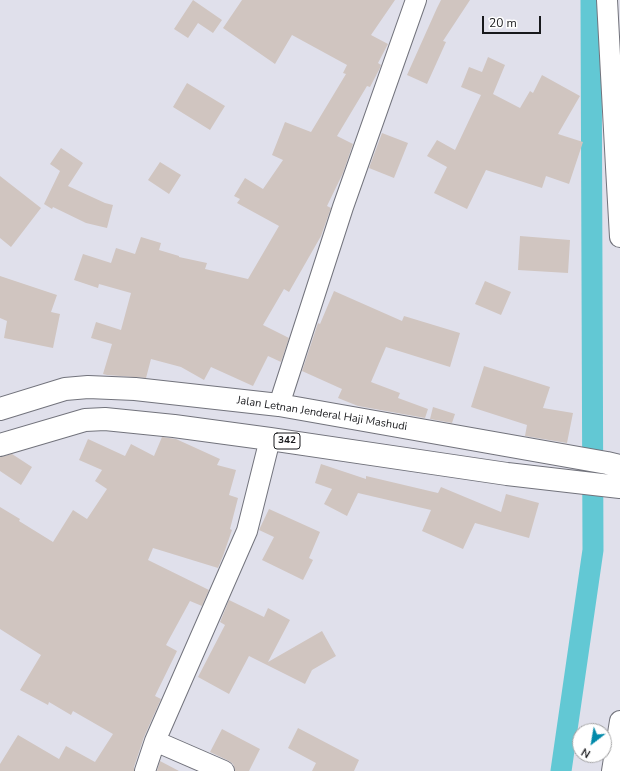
<!DOCTYPE html>
<html>
<head>
<meta charset="utf-8">
<style>
  body { margin:0 }
  #map { position:relative; width:620px; height:771px; overflow:hidden; background:#e0e0eb; font-family:"Nunito Sans",sans-serif }
  canvas { display:block }
  .north { position:absolute; left:572px; top:723px; width:40px; height:40px; box-sizing:border-box; background:#fff; border:1px solid #a3a3a4; border-radius:50%; rotate:211deg; font-size:11px; font-weight:700; line-height:16px; text-align:center; color:#18191c }
  .north::after { content:''; display:block; margin:auto; width:14px; height:18px; background:#028aaa; clip-path:polygon(50% 0,100% 100%,50% 72%,0 100%) }
  .scale { position:absolute; left:482px; top:16px; width:59px; height:18px; box-sizing:border-box; border:2px solid #18191c; border-top:0; padding-left:5px; font-size:12px; line-height:14px; white-space:nowrap; color:#18191c; -webkit-text-stroke:3px #fff; paint-order:stroke }
</style>
</head>
<body>
<div id="map">
<canvas width="620" height="771"></canvas>
<div class="north">N</div>
<div class="scale">20 m</div>
</div>
<script>
const c = document.querySelector('canvas').getContext('2d');
c.lineJoin = 'round';
const poly = rows => new Path2D(rows.map(r => 'M' + r).join(''));
function strokePath(path, color, width, dash) { c.strokeStyle = color; c.lineWidth = width; c.lineCap = dash ? 'butt' : 'round'; c.setLineDash(dash || []); c.stroke(path); }
function fill(path, color) { c.fillStyle = color; c.fill(path, 'evenodd'); }
function write(font, color, halo, rows, align = 'center') {
  c.font = font + ' "Nunito Sans",sans-serif'; c.lineWidth = 4; c.setLineDash([]); c.textBaseline = 'middle'; c.strokeStyle = halo; c.fillStyle = color; for (const [text, x, y, turn = 0] of rows) {
    c.save(); c.translate(x, y); c.rotate((+turn || 0) * Math.PI / 180); c.textAlign = isNaN(turn) ? turn : align; if (halo) c.strokeText(text, 0, 0); c.fillText(text, 0, 0); c.restore();
  }
}
const canal = poly([
  [561,771,593,550,591,0]
]);
const building = poly([
  [193,0,222,20,213,33,198,23,188,38,174,29],
  [242,0,395,0,371,35,388,44,378,63,381,65,380,68,370,87,367,86,337,136,353,144,343,173,327,206,331,208,321,236,289,292,284,289,263,325,289,338,281,362,268,356,253,386,211,367,204,380,181,367,151,359,146,378,107,375,103,374,112,344,91,338,96,322,121,330,131,293,99,284,98,288,74,280,83,254,111,263,116,248,135,254,141,237,161,243,159,250,179,256,179,257,207,263,205,269,248,279,279,226,237,203,240,199,234,196,245,178,263,189,283,160,272,155,285,122,311,132,346,74,343,73,347,65,292,35,275,64,223,28],
  [441,0,470,0,443,41,446,42,427,84,407,75,437,8],
  [488,57,505,65,493,94,520,108,530,91,533,93,542,75,580,96,558,134,583,142,569,184,546,176,542,188,486,170,467,209,434,193,447,167,427,156,437,140,455,150,481,95,461,87,469,67,482,72],
  [187,83,225,106,210,130,173,107],
  [382,133,408,143,394,178,369,168],
  [61,148,83,163,68,186,105,203,113,205,107,228,86,223,53,207,52,209,44,204,60,171,50,164],
  [160,162,181,175,169,194,148,180],
  [0,176,41,208,11,247,0,238],
  [520,236,570,240,568,273,518,270],
  [0,276,57,295,51,312,60,314,53,348,4,338,7,321,0,318],
  [485,281,511,292,501,315,475,304],
  [334,291,402,321,404,316,460,333,450,367,386,347,371,382,400,393,398,398,428,409,425,418,358,406,338,398,342,389,302,371,318,323,320,324],
  [484,366,550,387,543,408,573,413,567,443,525,436,527,425,471,407],
  [433,407,455,414,452,423,430,419],
  [162,437,176,439,220,459,217,465,236,470,229,495,238,498,230,529,232,530,223,556,218,568,153,548,148,560,209,590,202,606,190,601,166,645,177,651,155,696,161,699,144,737,134,767,134,771,0,771,0,764,18,735,59,759,66,746,95,762,113,734,73,711,71,715,49,702,48,705,20,690,41,655,0,629,0,507,20,519,19,521,53,542,73,510,87,519,107,489,95,481,102,470,79,460,88,439,125,456,131,444,154,456],
  [12,454,32,467,21,485,0,471,0,457],
  [321,464,366,479,366,476,438,493,441,487,501,512,506,494,539,503,529,538,475,523,463,549,422,531,431,510,358,493,347,516,324,504,332,489,315,483],
  [269,509,320,532,309,558,313,560,303,580,262,560,274,537,259,530],
  [229,600,264,617,268,608,290,620,268,662,322,631,336,656,312,670,305,684,249,656,229,694,198,677,225,625,220,622],
  [298,728,359,760,354,771,312,771,316,763,288,748],
  [222,729,260,749,249,771,235,771,233,764,229,761,210,752],
  [160,761,179,771,157,771]
]);
const street = poly([
  [607,0,616,167],
  [620,163,616,167,620,237],
  [279,405,343,207,416,0],
  [155,741,224,771],
  [145,771,155,741,247,531,270,439],
  [612,771,620,721]
]);
const primary = poly([
  [0,409,65,389,88,387,135,389,279,405,607,463,620,466],
  [0,445,85,420,105,419,174,426,270,439,507,474,620,487]
]);
const shields = [
  [287,441,26]
];
const shieldNames = [
  ["342",287,441]
];
const streetNames = [
  ["Jalan Letnan Jenderal Haji Mashudi",322,414,9]
];
strokePath(canal, '#62c8d4', 21);
fill(building, '#d0c5c0');
strokePath(street, '#72737c', 22);
strokePath(primary, '#72737c', 24);
strokePath(street, '#fff', 20);
strokePath(primary, '#fff', 22);
for (const [x, y, w] of shields) { const box = new Path2D(); box.roundRect(x - w / 2, y - 8, w, 16, 3); c.fillStyle = '#fff'; c.fill(box); strokePath(box, '#18191c', 1); }
write('bold 10px', '#18191c', null, shieldNames);
write('11px', '#18191c', '#fff', streetNames);
</script>
</body>
</html>
